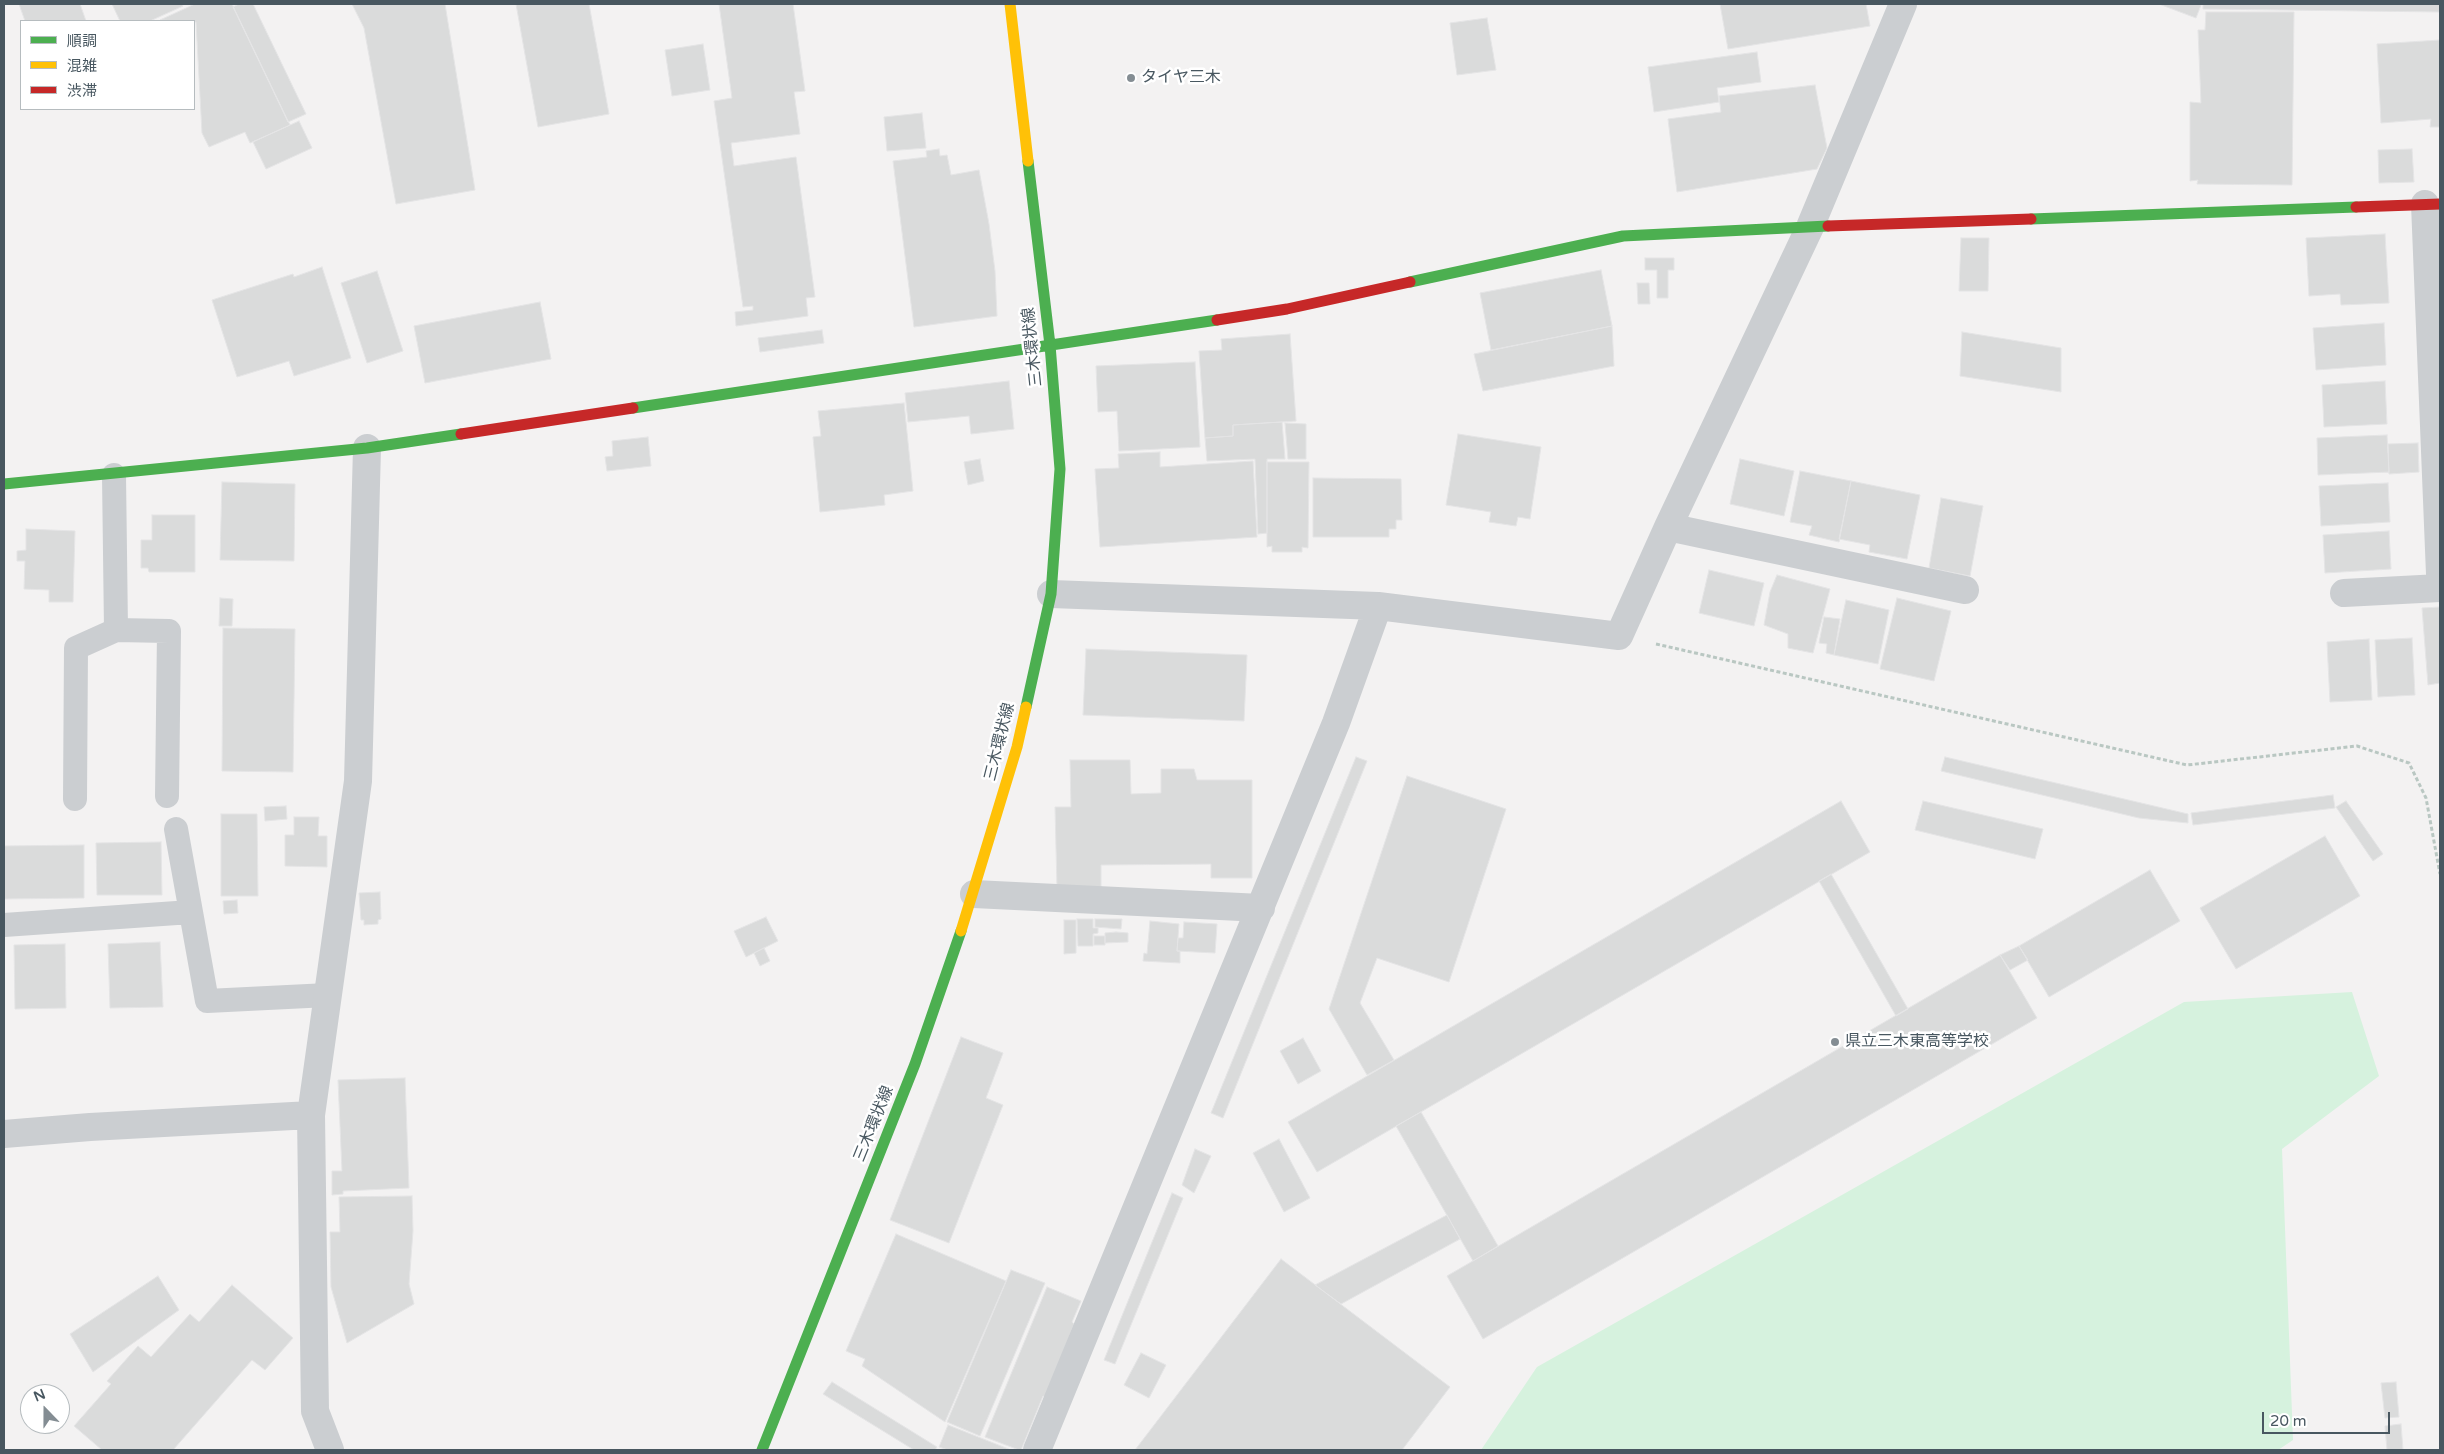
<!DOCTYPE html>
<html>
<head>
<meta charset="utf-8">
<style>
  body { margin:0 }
  #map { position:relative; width:2444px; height:1454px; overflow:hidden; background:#f3f2f2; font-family:"Varela Round","Noto Sans JP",sans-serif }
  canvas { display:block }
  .frame { position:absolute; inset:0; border:5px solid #485760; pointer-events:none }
  .legend { position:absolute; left:20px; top:20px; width:175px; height:90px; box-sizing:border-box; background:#fff; border:1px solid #b6bcbf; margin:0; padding:6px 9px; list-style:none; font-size:15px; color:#485760 }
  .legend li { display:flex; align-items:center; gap:10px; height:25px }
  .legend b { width:25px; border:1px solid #b6bcbf }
  .north { position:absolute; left:20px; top:1384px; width:50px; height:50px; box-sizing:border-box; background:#fff; border:1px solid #b6bcbf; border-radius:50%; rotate:338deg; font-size:14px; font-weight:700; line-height:20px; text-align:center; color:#485760 }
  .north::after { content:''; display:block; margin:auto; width:18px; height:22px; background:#848d93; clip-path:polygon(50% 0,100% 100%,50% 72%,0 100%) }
  .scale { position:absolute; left:2262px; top:1412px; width:128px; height:22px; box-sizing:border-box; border:2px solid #485760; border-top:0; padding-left:6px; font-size:15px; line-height:18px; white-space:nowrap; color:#485760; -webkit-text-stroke:4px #fff; paint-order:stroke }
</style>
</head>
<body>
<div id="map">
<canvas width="2444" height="1454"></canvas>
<div class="frame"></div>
<ul class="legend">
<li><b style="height:6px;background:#4caf50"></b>順調</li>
<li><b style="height:6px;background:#ffc107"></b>混雑</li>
<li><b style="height:6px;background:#c62828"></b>渋滞</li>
</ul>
<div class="north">N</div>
<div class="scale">20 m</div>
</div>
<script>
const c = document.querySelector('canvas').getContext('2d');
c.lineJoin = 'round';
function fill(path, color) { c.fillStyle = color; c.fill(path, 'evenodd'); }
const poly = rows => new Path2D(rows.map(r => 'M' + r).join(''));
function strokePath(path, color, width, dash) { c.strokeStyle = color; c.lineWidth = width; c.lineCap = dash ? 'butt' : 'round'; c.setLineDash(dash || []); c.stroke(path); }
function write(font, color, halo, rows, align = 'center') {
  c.font = font + ' "Varela Round","Noto Sans JP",sans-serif'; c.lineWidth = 5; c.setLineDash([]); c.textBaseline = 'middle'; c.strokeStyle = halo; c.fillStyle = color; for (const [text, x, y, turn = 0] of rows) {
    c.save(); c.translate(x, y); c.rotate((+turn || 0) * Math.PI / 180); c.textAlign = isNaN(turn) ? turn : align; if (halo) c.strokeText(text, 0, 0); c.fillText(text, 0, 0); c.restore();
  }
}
const green = poly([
  [2352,992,2379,1076,2282,1149,2293,1440,2278,1450,1481,1450,1537,1367,2184,1002]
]);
const building = poly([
  [19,4,80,4,86,21,25,21,19,4],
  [112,4,182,4,183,6,150,21,120,21,112,4],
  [195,4,232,4,290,125,250,143,245,132,209,147,202,133,196,22,160,20,195,4],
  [239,4,253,4,306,114,288,122,233,7,239,4],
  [352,4,445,4,475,190,396,204,364,28,352,4],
  [516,4,589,4,609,114,538,127,516,4],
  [719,4,793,4,805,91,794,92,800,134,731,143,734,166,796,157,815,297,806,298,808,316,736,326,735,312,753,310,753,306,743,307,714,101,732,98,719,4],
  [1720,4,1866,4,1870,26,1728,49,1720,4],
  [2159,4,2196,4,2201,5,2196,18,2159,4],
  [2203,4,2440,4,2440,12,2203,9,2203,4],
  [2206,12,2294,12,2292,185,2197,184,2198,180,2190,181,2190,102,2201,103,2198,30,2205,30,2206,12],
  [1487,18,1496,70,1457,75,1450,23,1487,18],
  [2440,40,2440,127,2430,127,2431,119,2381,123,2377,44,2440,40],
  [703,44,710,90,672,96,665,50,703,44],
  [1757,52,1761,82,1717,88,1719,102,1654,112,1648,67,1757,52],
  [1815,85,1827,148,1817,169,1677,192,1668,119,1721,112,1719,96,1815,85],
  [922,113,926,148,887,151,884,117,922,113],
  [299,121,312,148,266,169,253,142,299,121],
  [939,149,940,156,947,155,951,175,979,170,989,224,995,271,997,316,914,327,893,161,927,157,926,151,939,149],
  [2412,149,2414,182,2379,183,2378,150,2412,149],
  [2385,234,2389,303,2341,305,2340,294,2309,296,2306,238,2385,234],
  [1961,238,1989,238,1988,291,1959,291,1961,238],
  [1645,258,1674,258,1674,270,1668,270,1668,298,1657,298,1657,270,1645,270,1645,258],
  [322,267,351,358,294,376,289,361,237,377,212,300,293,274,294,277,322,267],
  [1601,270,1612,326,1491,350,1480,293,1601,270],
  [377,271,403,351,367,363,341,283,377,271],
  [1637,283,1649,283,1650,304,1638,304,1637,283],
  [540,302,551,359,425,383,414,326,540,302],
  [2384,323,2386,365,2316,370,2313,328,2384,323],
  [1612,326,1614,366,1483,391,1474,354,1612,326],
  [822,330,824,343,760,352,758,338,822,330],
  [1962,332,2061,348,2061,392,1960,376,1962,332],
  [1290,334,1296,421,1233,425,1233,436,1205,438,1199,351,1222,350,1221,339,1290,334],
  [1195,362,1200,447,1119,451,1117,411,1098,412,1096,366,1195,362],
  [1009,381,1014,429,971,434,969,416,908,422,905,393,1009,381],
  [2385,381,2387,424,2324,427,2322,385,2385,381],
  [904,403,913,491,884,495,885,505,820,512,813,437,821,436,818,411,904,403],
  [1282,422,1285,459,1267,459,1267,533,1258,534,1255,459,1207,461,1205,438,1233,436,1233,425,1282,422],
  [1285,423,1306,424,1306,459,1288,459,1285,423],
  [1458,434,1541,447,1530,519,1518,517,1516,526,1489,522,1491,512,1446,505,1458,434],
  [2387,435,2389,472,2318,475,2317,438,2387,435],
  [648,437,651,466,607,471,605,457,613,456,612,441,648,437],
  [2418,443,2419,472,2389,474,2388,444,2418,443],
  [1160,452,1160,467,1253,461,1257,537,1100,547,1095,469,1119,468,1118,454,1160,452],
  [980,459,984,481,968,485,964,462,980,459],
  [1740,459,1794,471,1784,516,1730,504,1740,459],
  [1267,462,1309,462,1308,548,1302,547,1302,552,1272,552,1272,546,1267,547,1267,462],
  [1800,471,1851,481,1839,542,1809,535,1812,526,1790,522,1800,471],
  [1313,478,1401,479,1402,520,1396,520,1396,529,1389,529,1389,537,1313,537,1313,478],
  [1851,481,1920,495,1907,559,1869,552,1870,545,1839,539,1851,481],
  [222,482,295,484,294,561,220,560,222,482],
  [2388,483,2390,522,2321,526,2319,486,2388,483],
  [1941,498,1983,506,1970,576,1929,568,1941,498],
  [152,515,195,515,195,572,149,572,148,568,141,568,141,540,152,540,152,515],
  [26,529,75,531,73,602,49,602,49,590,24,589,25,561,17,561,17,551,26,550,26,529],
  [2389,531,2391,569,2325,573,2323,535,2389,531],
  [1709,570,1764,583,1754,626,1699,613,1709,570],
  [1777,575,1830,589,1813,653,1788,648,1788,634,1764,625,1770,592,1777,575],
  [220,598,233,599,232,626,219,626,220,598],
  [1897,598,1951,611,1934,681,1880,669,1897,598],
  [1846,600,1889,610,1878,664,1834,655,1846,600],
  [2440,607,2440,683,2428,685,2422,608,2440,607],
  [1824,617,1840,619,1834,655,1826,653,1827,644,1819,643,1824,617],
  [223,628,295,629,293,772,222,771,223,628],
  [2412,638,2415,695,2378,697,2375,640,2412,638],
  [2369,639,2372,700,2330,702,2327,642,2369,639],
  [1086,649,1247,655,1244,721,1083,715,1086,649],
  [1356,757,1367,761,1223,1118,1211,1113,1356,757],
  [1945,757,2188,814,2188,823,2139,818,1941,771,1945,757],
  [1070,760,1130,760,1131,794,1161,793,1161,769,1194,769,1197,780,1252,780,1252,878,1211,878,1211,864,1101,865,1101,888,1057,888,1055,807,1071,807,1070,760],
  [1407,776,1506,809,1449,982,1377,958,1360,1003,1394,1060,1367,1075,1329,1009,1407,776],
  [2333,795,2335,808,2193,825,2191,813,2333,795],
  [1841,801,1870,852,1317,1172,1288,1122,1841,801],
  [1923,801,2043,829,2035,859,1915,830,1923,801],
  [2346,801,2383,854,2373,861,2336,807,2346,801],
  [286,806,287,819,265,821,264,807,286,806],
  [221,814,257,814,258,896,221,896,221,814],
  [294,817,319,817,318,836,327,836,327,867,285,866,285,835,294,835,294,817],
  [2325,836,2360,896,2236,969,2200,908,2325,836],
  [161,842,162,895,97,895,96,843,161,842],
  [84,845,84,898,4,899,4,846,84,845],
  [2150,870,2180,921,2049,997,2019,946,2150,870],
  [1831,874,1908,1009,1896,1016,1819,881,1831,874],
  [380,892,381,919,378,920,378,924,364,925,364,920,361,920,359,893,380,892],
  [237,900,238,913,224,914,223,901,237,900],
  [766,917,778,941,746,957,734,931,766,917],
  [1077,919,1093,919,1093,928,1098,928,1098,933,1093,934,1093,946,1078,946,1077,919],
  [1095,919,1122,919,1121,929,1095,927,1095,919],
  [1064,920,1076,920,1076,953,1064,954,1064,920],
  [1150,921,1179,924,1177,951,1180,951,1180,963,1143,961,1144,953,1147,954,1150,921],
  [1184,922,1217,924,1215,953,1177,951,1178,938,1183,938,1184,922],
  [1116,932,1128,933,1128,942,1105,943,1105,933,1116,932],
  [1094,936,1105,936,1105,945,1094,945,1094,936],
  [160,942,163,1007,110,1008,108,944,160,942],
  [65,944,66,1008,15,1009,14,945,65,944],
  [2019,946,2028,960,2010,970,2000,955,2019,946],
  [764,948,770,961,760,966,754,953,764,948],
  [2000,955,2037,1018,1483,1339,1447,1276,2000,955],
  [961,1037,1003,1053,986,1098,1003,1105,949,1243,890,1220,961,1037],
  [1303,1038,1321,1071,1298,1084,1280,1051,1303,1038],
  [405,1078,409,1188,343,1191,343,1194,332,1195,332,1171,342,1171,338,1080,405,1078],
  [1421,1112,1498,1246,1473,1261,1396,1126,1421,1112],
  [1279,1139,1310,1198,1284,1212,1253,1153,1279,1139],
  [1195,1149,1211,1156,1194,1193,1182,1185,1195,1149],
  [1172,1193,1183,1198,1115,1364,1104,1360,1172,1193],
  [412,1196,413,1231,409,1284,414,1304,347,1343,331,1287,330,1232,340,1232,339,1197,412,1196],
  [1447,1215,1460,1239,1341,1304,1315,1285,1447,1215],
  [896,1234,1006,1281,945,1422,862,1366,865,1359,846,1351,896,1234],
  [1281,1259,1450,1387,1402,1450,1135,1450,1281,1259],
  [1011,1270,1045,1283,980,1436,947,1422,1011,1270],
  [158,1276,179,1310,93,1372,70,1334,158,1276],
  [232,1285,293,1338,265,1370,252,1360,173,1450,102,1450,74,1426,111,1384,107,1381,138,1346,151,1357,190,1314,199,1322,232,1285],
  [1047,1287,1081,1301,1072,1322,1074,1324,1046,1397,1043,1396,1021,1450,1019,1450,985,1437,1047,1287],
  [1141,1353,1166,1365,1149,1398,1124,1385,1141,1353],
  [832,1382,937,1447,935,1450,914,1450,823,1394,832,1382],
  [2396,1382,2399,1417,2385,1418,2381,1383,2396,1382],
  [2401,1424,2403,1450,2387,1450,2385,1426,2401,1424],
  [948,1425,1011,1450,948,1450,939,1447,948,1425]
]);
const path = poly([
  [1656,644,2187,765,2357,746,2409,763,2426,798,2440,874]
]);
const lane = poly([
  [114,475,116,630,169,631,167,796],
  [75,799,76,648,116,630],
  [176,829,207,1001,328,995],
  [4,925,191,912]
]);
const street = poly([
  [2425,204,2440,574],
  [1668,527,1965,590],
  [2344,593,2440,588],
  [1051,594,1378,606,1619,636,1668,527,1810,227,1903,4],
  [974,894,1261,908],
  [4,1134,90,1127,311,1115],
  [330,1450,315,1411,311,1115,358,781,367,448],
  [1037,1450,1336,723,1378,606]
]);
const fast = poly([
  [2031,219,2356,207],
  [1410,282,1623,236,1828,226],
  [633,408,1217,320],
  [4,484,367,448,461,434],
  [1026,707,1051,594,1060,469,1050,345,1028,161],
  [762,1450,915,1064,961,931]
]);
const slow = poly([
  [1010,4,1028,161],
  [961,931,1017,747,1026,707]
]);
const jam = poly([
  [2356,207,2440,204],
  [1828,226,2031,219],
  [1217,320,1287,309,1410,282],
  [461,434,633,408]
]);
const markers = [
  [1131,78,5,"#848d93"],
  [1835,1042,5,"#848d93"]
];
const poiNames = [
  ["タイヤ三木",1141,78],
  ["県立三木東高等学校",1845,1042]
];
const streetNames = [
  ["三木環状線",1033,347,-96],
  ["三木環状線",1000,742,-76],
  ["三木環状線",874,1124,-68]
];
fill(green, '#d6f2de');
fill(building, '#dadbdb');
strokePath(building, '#e4e4e5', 1);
strokePath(path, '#b9c7c2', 3, [4, 2.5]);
strokePath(lane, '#cbced1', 24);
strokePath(street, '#cbced1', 28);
strokePath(fast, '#4caf50', 11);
strokePath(slow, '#ffc107', 11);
strokePath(jam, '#c62828', 11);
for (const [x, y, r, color] of markers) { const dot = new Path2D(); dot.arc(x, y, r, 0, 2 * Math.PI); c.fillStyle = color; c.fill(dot); strokePath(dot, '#fff', 2); }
write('16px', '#485760', '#fff', poiNames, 'left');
write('16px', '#485760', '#fff', streetNames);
</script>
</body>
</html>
